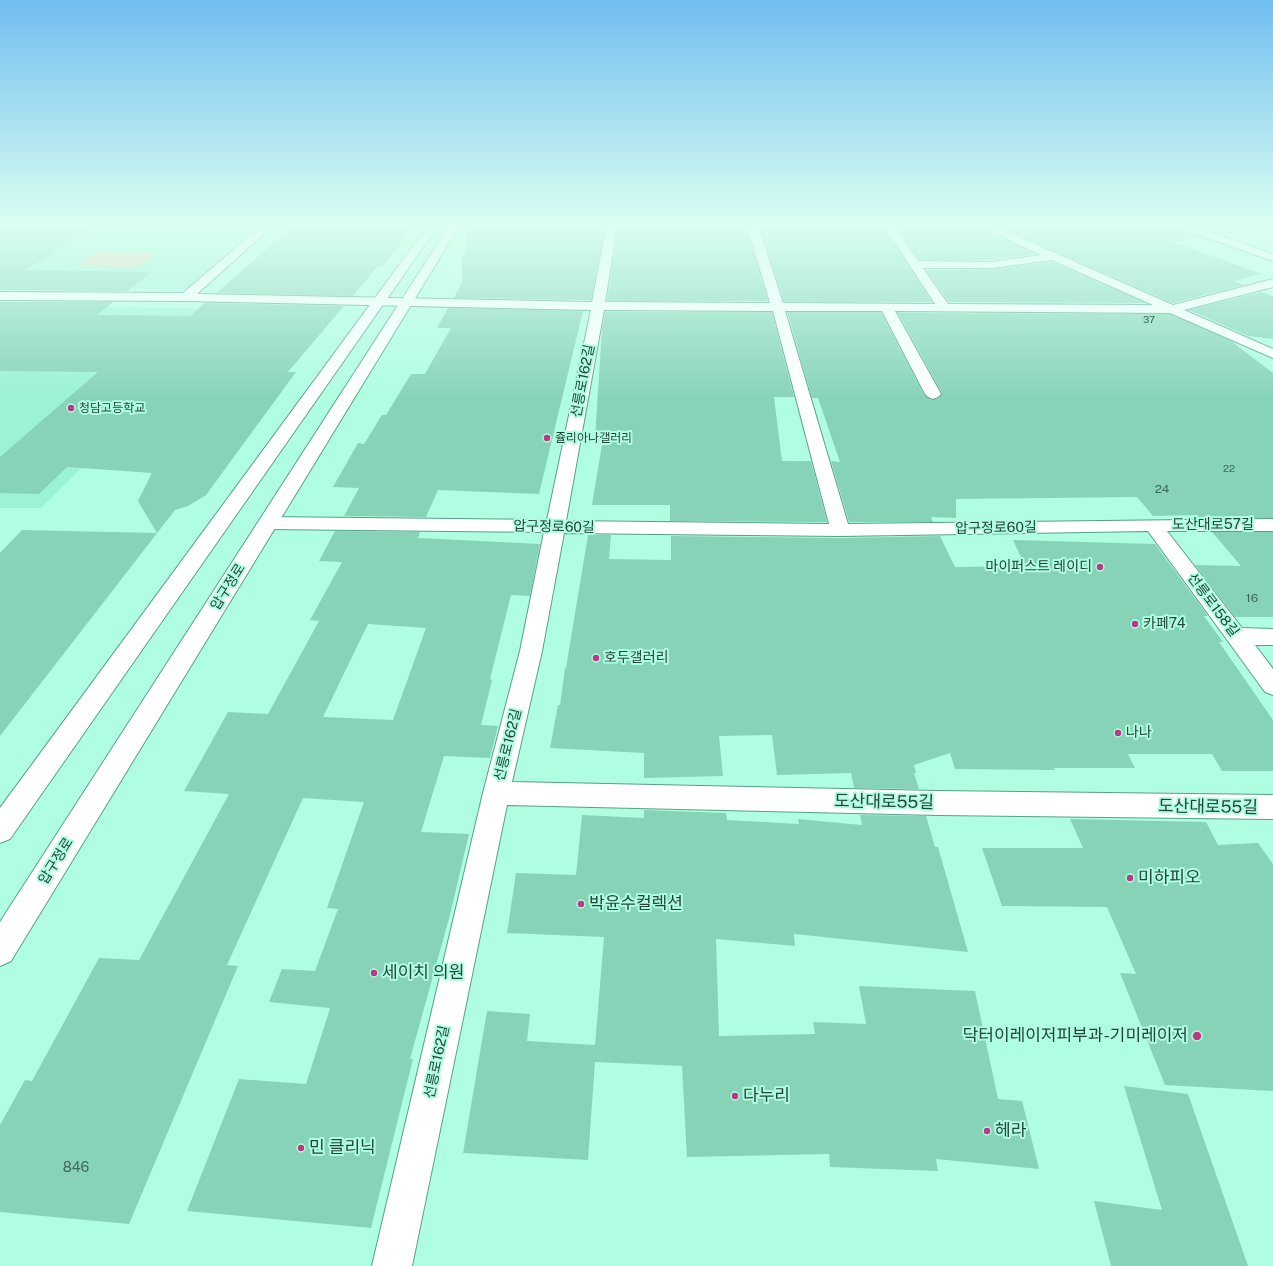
<!DOCTYPE html>
<html>
<head>
<meta charset="utf-8">
<style>
  body { margin:0 }
  canvas { display:block; background:#b0fee1 }
</style>
</head>
<body>
<canvas width="1273" height="1266"></canvas>
<script>
const c = document.querySelector('canvas').getContext('2d');
c.lineJoin = 'round';
function fill(path, color) { c.fillStyle = color; c.fill(path, 'evenodd'); }
const poly = rows => new Path2D(rows.map(r => 'M' + r).join(''));
function strokePath(path, color, width, dash) { c.strokeStyle = color; c.lineWidth = width; c.lineCap = dash ? 'butt' : 'round'; c.setLineDash(dash || []); c.stroke(path); }
function write(font, color, halo, rows, align = 'center') {
  c.font = font + ' "Public Sans","Noto Sans KR",sans-serif'; c.lineWidth = 4; c.setLineDash([]); c.textBaseline = 'middle'; c.strokeStyle = halo; c.fillStyle = color; for (const [text, x, y, turn = 0] of rows) {
    c.save(); c.translate(x, y); c.rotate((+turn || 0) * Math.PI / 180); c.textAlign = isNaN(turn) ? turn : align; if (halo) c.strokeText(text, 0, 0); c.fillText(text, 0, 0); c.restore();
  }
}
const built = poly([
  [0,223,264,223,189,289,0,288],
  [0,305,243,309,41,508,0,508]
]);
const green = poly([
  [97,252,156,254,138,267,76,266]
]);
const building = poly([
  [0,223,103,223,25,270,152,272,127,291,0,290],
  [297,223,417,223,382,267,377,267,353,296,216,293],
  [466,223,582,223,605,225,591,300,454,298,462,283,462,255,466,255],
  [779,223,881,223,932,302,784,302,760,227,769,226,769,224,779,224],
  [894,223,973,223,1036,254,992,260,919,260],
  [990,223,1169,223,1170,226,1201,237,1174,242,1262,274,1234,281,1244,285,1173,303],
  [1188,223,1212,223,1213,231],
  [618,228,746,228,768,301,607,301],
  [1052,262,1146,303,949,302,926,270,992,269],
  [1261,292,1273,296,1273,339,1248,336,1189,310],
  [0,302,113,302,97,315,190,316,205,303,344,306,288,372,296,372,206,495,188,506,175,510,0,736,0,553,22,530,157,533,138,501,152,473,67,467,39,494,0,493,0,457,98,372,0,371],
  [448,308,583,311,539,494,438,490,426,517,344,516,359,488,333,487,358,443,364,444,382,415,386,415,411,374,425,374,451,328,437,328],
  [605,312,772,312,794,397,774,397,782,461,811,461,827,522,670,521,670,505,592,505,603,439,595,438,602,329],
  [787,312,881,312,924,395,932,400,939,398,942,393,898,313,1170,314,1231,341,1273,373,1273,518,1200,518,1197,515,1153,516,1137,497,956,499,956,518,931,517,933,522,849,522,831,461,840,462,818,398,812,398],
  [335,531,420,532,418,538,540,544,530,596,511,595,490,679,492,680,481,725,498,726,490,758,444,756,421,832,469,834,450,915,410,1059,413,1059,371,1228,187,1211,239,1079,306,1084,330,1008,269,1002,282,969,315,971,338,909,327,908,364,802,303,798,227,965,238,966,129,1224,0,1212,0,1125,25,1080,32,1081,99,958,139,960,229,794,184,791,228,712,268,714,319,621,310,620,342,562,319,561],
  [368,624,426,628,393,720,323,717],
  [1212,532,1273,532,1273,617,1235,617,1195,565,1241,566],
  [588,535,611,535,609,559,671,560,671,536,840,538,940,536,955,567,1025,566,1013,540,1155,544,1208,616,1204,616,1223,642,1219,642,1273,720,1273,771,1222,771,1212,754,1128,754,1135,768,1054,768,1055,770,955,769,950,753,914,765,916,773,914,773,919,789,854,788,851,773,777,775,772,735,719,736,723,776,644,778,644,753,550,748,558,705,560,705,565,668,566,668],
  [644,810,726,813,727,820,799,824,798,819,862,825,860,815,926,816,935,847,938,847,968,952,794,934,795,946,716,939,719,1036,815,1034,813,1022,866,1024,859,986,975,991,998,1099,1022,1101,1039,1169,936,1159,938,1171,830,1167,829,1154,687,1157,682,1066,595,1062,588,1160,463,1153,487,1011,530,1014,527,1041,595,1045,604,937,507,933,516,873,576,875,582,815,644,818],
  [1070,819,1206,822,1218,845,1258,843,1273,864,1273,1091,1165,1085,1120,973,1136,974,1107,907,1002,906,982,848,1083,848],
  [1124,1086,1188,1094,1248,1266,1111,1266,1094,1201,1162,1210]
]);
const street = poly([
  [265,223,276,223,197,294,592,302,607,223,762,223,758,226,783,303,935,304,882,223,892,223,918,261,992,262,1041,255,974,223,987,223,1173,305,1273,279,1273,287,1184,310,1273,349,1273,358,1170,313,895,311,941,394,938,397,933,399,928,397,925,394,882,311,785,311,848,524,1273,519,1273,531,1167,531,1242,628,1273,629,1273,645,1255,645,1273,669,1273,695,1265,692,1148,531,840,536,564,533,542,651,512,782,938,791,1273,795,1273,819,938,815,507,805,412,1266,372,1266,483,793,520,651,544,532,268,529,261,527,259,523,261,519,268,517,547,520,591,310,186,301,0,300,0,292,183,293,265,223],
  [747,226,770,303,605,302,617,227,747,226],
  [1052,260,1153,305,948,304,923,268,992,268,1052,260],
  [604,310,773,311,829,524,566,521,604,310]
]);
const secondary = poly([
  [430,223,440,223,10,839,0,843,0,808,430,223],
  [451,223,461,223,11,961,0,966,0,922,451,223],
  [1170,223,1184,223,1273,254,1273,261,1171,225,1170,223]
]);
const markers = [
  [71,408,4,"#ba3983"],
  [547,438,4,"#ba3983"],
  [1100,567,4,"#ba3983"],
  [1135,624,4,"#ba3983"],
  [596,658,4,"#ba3983"],
  [1118,733,4,"#ba3983"],
  [1130,878,4,"#ba3983"],
  [581,904,4,"#ba3983"],
  [374,973,4,"#ba3983"],
  [1197,1036,5,"#ba3983"],
  [735,1096,4,"#ba3983"],
  [987,1131,4,"#ba3983"],
  [301,1148,4,"#ba3983"]
];
const farNumbernames = [
  ["37",1149,320],
  ["22",1229,469]
];
const farPoinames = [
  ["청담고등학교",79,408],
  ["쥴리아나갤러리",555,438]
];
const numberNames = [
  ["24",1162,489],
  ["16",1252,598]
];
const streetNames = [
  ["선릉로162길",583,381,-79],
  ["도산대로57길",1213,525],
  ["압구정로60길",554,527,1],
  ["압구정로60길",996,528,-1],
  ["압구정로",228,587,-58],
  ["선릉로158길",1213,605,53],
  ["선릉로162길",508,745,-76],
  ["압구정로",56,861,-58],
  ["선릉로162길",437,1062,-78]
];
const poiNames = [
  ["마이퍼스트 레이디",1092,567,"right"],
  ["카페74",1143,624],
  ["호두갤러리",604,658],
  ["나나",1126,733]
];
const nearNumbernames = [
  ["846",76,1168]
];
const nearStreetnames = [
  ["도산대로55길",884,802,1],
  ["도산대로55길",1208,807,1]
];
const nearPoinames = [
  ["미하피오",1138,878],
  ["박윤수컬렉션",589,904],
  ["세이치 의원",382,973],
  ["닥터이레이저피부과-기미레이저",1188,1036,"right"],
  ["다누리",743,1096],
  ["헤라",995,1131],
  ["민 클리닉",309,1148]
];
fill(built, '#9bf3d3');
fill(green, '#f7c9b1');
fill(building, '#87d3b7');
strokePath(street, '#56a187', 2);
strokePath(secondary, '#56a187', 2);
fill(street, '#fff');
fill(secondary, '#fff');
const sky = c.createLinearGradient(0, 0, 0, 400);
sky.addColorStop(0, '#71bef0');
sky.addColorStop(0.56, '#dbfff2');
sky.addColorStop(1, '#dbfff200');
c.fillStyle = sky;
c.fillRect(0, 0, 1273, 400);
for (const [x, y, r, color] of markers) { const dot = new Path2D(); dot.arc(x, y, r, 0, 2 * Math.PI); c.fillStyle = color; c.fill(dot); strokePath(dot, '#b0fee1', 1.5); }
write('10px', '#3d6858', null, farNumbernames);
write('12px', '#244438', '#b0fee1', farPoinames, 'left');
write('12px', '#3d6858', null, numberNames);
write('14px', '#244438', '#b0fee1', streetNames);
write('14px', '#244438', '#b0fee1', poiNames, 'left');
write('14px', '#3d6858', null, nearNumbernames);
write('17px', '#244438', '#b0fee1', nearStreetnames);
write('17px', '#244438', '#b0fee1', nearPoinames, 'left');
</script>
</body>
</html>
